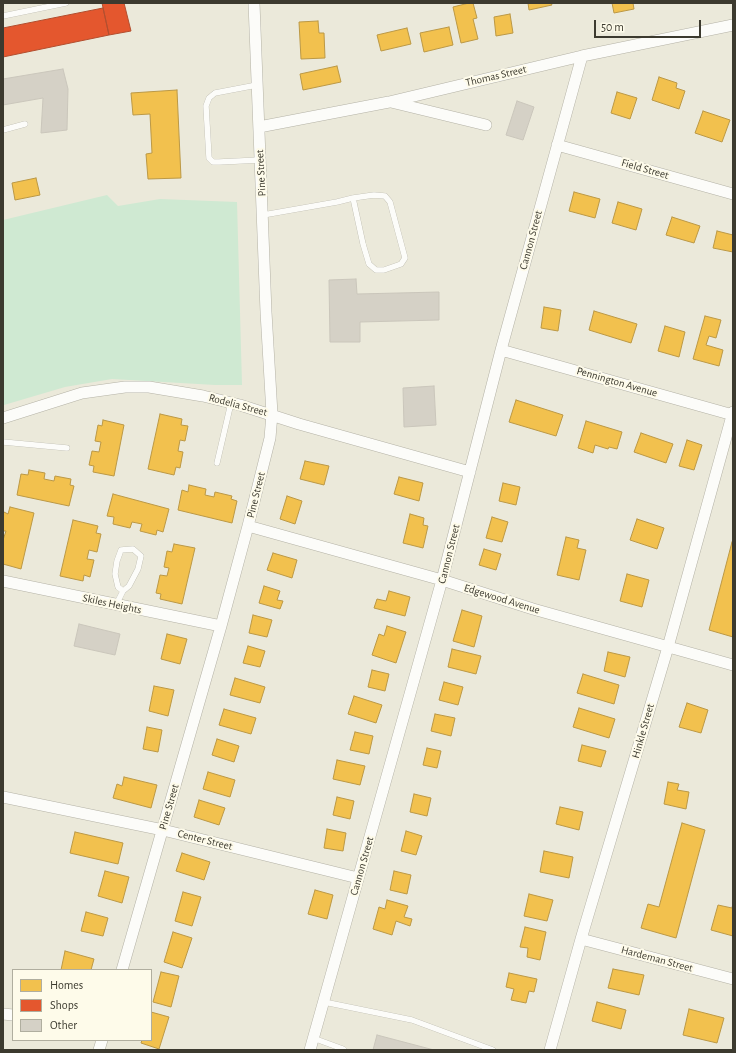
<!DOCTYPE html>
<html>
<head>
<meta charset="utf-8">
<style>
  body { margin:0 }
  #map { position:relative; width:736px; height:1053px; overflow:hidden; background:#ebe9da; font-family:"Alegreya Sans",sans-serif }
  canvas { display:block }
  .frame { position:absolute; inset:0; border:4px solid #3c3a2f; pointer-events:none }
  .legend { position:absolute; left:12px; top:969px; width:140px; height:72px; box-sizing:border-box; background:#fefbea; border:1px solid #b0ae9f; margin:0; padding:5px 7px; list-style:none; font-size:12px; color:#3c3a2f }
  .legend li { display:flex; align-items:center; gap:8px; height:20px }
  .legend b { width:20px; border:1px solid #b0ae9f }
  .scale { position:absolute; left:594px; top:20px; width:107px; height:18px; box-sizing:border-box; border:2px solid #3c3a2f; border-top:0; padding-left:5px; font-size:12px; line-height:14px; white-space:nowrap; color:#3c3a2f; -webkit-text-stroke:3px #fefbea; paint-order:stroke }
</style>
</head>
<body>
<div id="map">
<canvas width="736" height="1053"></canvas>
<div class="frame"></div>
<ul class="legend">
<li><b style="height:11px;background:#f2c14e"></b>Homes</li>
<li><b style="height:11px;background:#e4572e"></b>Shops</li>
<li><b style="height:11px;background:#d5d1c6"></b>Other</li>
</ul>
<div class="scale">50 m</div>
</div>
<script>
const c = document.querySelector('canvas').getContext('2d');
c.lineJoin = 'round';
function fill(path, color) { c.fillStyle = color; c.fill(path, 'evenodd'); }
const poly = rows => new Path2D(rows.map(r => 'M' + r).join(''));
function strokePath(path, color, width, dash) { c.strokeStyle = color; c.lineWidth = width; c.lineCap = dash ? 'butt' : 'round'; c.setLineDash(dash || []); c.stroke(path); }
function write(font, color, halo, rows, align = 'center') {
  c.font = font + ' "Alegreya Sans",sans-serif'; c.lineWidth = 4; c.setLineDash([]); c.textBaseline = 'middle'; c.strokeStyle = halo; c.fillStyle = color; for (const [text, x, y, turn = 0] of rows) {
    c.save(); c.translate(x, y); c.rotate((+turn || 0) * Math.PI / 180); c.textAlign = isNaN(turn) ? turn : align; if (halo) c.strokeText(text, 0, 0); c.fillText(text, 0, 0); c.restore();
  }
}
const green = poly([
  [107,195,118,206,160,199,237,202,242,385,215,385,112,379,65,387,4,405,3,395,3,220]
]);
const homes = poly([
  [469,3,473,3,477,18,473,19,478,39,461,43,453,7,469,3],
  [528,3,551,3,552,5,529,10,528,3],
  [612,3,633,3,634,9,614,13,612,3],
  [510,14,513,33,496,36,494,17,510,14],
  [318,21,319,33,324,33,325,58,301,59,299,22,318,21],
  [449,27,453,45,424,52,420,33,449,27],
  [407,28,411,44,381,51,377,35,407,28],
  [337,66,341,82,303,90,300,74,337,66],
  [659,77,677,83,676,88,685,91,679,109,652,100,659,77],
  [177,90,181,178,148,179,146,154,152,153,150,114,133,115,131,93,177,90],
  [617,92,637,98,630,119,611,113,617,92],
  [703,111,730,120,722,142,695,133,703,111],
  [36,178,40,195,15,200,12,183,36,178],
  [574,192,600,199,595,218,569,211,574,192],
  [618,202,642,209,636,230,612,223,618,202],
  [672,217,700,226,694,243,666,235,672,217],
  [717,231,733,235,733,252,713,248,717,231],
  [544,307,561,310,558,331,541,328,544,307],
  [594,311,637,324,631,343,589,330,594,311],
  [705,316,721,320,716,338,709,336,706,345,723,350,719,366,693,359,705,316],
  [665,326,685,332,679,357,658,351,665,326],
  [516,400,563,415,556,436,509,422,516,400],
  [160,414,182,419,181,425,188,426,185,441,180,440,178,451,183,452,180,468,176,467,174,475,148,469,160,414],
  [103,420,124,425,114,476,93,472,94,466,89,465,92,451,99,452,101,442,95,441,98,425,102,426,103,420],
  [586,421,622,432,617,449,609,447,608,449,595,445,593,453,578,448,586,421],
  [641,433,673,444,666,463,634,452,641,433],
  [687,440,702,445,694,470,679,466,687,440],
  [305,461,329,466,324,485,300,479,305,461],
  [29,470,45,473,44,479,54,481,55,476,71,479,70,485,74,486,69,506,17,495,21,474,28,475,29,470],
  [399,477,423,483,419,501,394,494,399,477],
  [503,483,520,487,516,505,499,501,503,483],
  [189,485,206,489,205,495,214,497,215,492,232,496,231,499,237,501,232,523,178,510,182,490,188,492,189,485],
  [113,494,169,509,163,532,157,530,156,535,140,531,142,524,132,522,130,528,113,524,114,517,107,516,113,494],
  [287,496,302,501,295,524,280,519,287,496],
  [10,507,34,513,21,569,3,564,3,540,6,531,3,531,3,515,4,512,8,514,10,507],
  [410,514,424,518,423,525,428,526,423,548,403,543,410,514],
  [492,517,508,522,502,542,486,538,492,517],
  [637,519,664,528,657,549,630,540,637,519],
  [73,520,98,526,96,533,101,534,97,552,89,550,87,559,94,560,90,577,84,575,83,581,60,576,73,520],
  [566,537,579,540,577,548,586,550,579,580,557,575,566,537],
  [732,542,733,542,733,637,709,630,732,542],
  [174,544,195,548,182,604,160,599,161,594,156,593,160,575,167,576,169,568,164,567,167,551,172,552,174,544],
  [484,549,501,554,496,570,479,565,484,549],
  [273,553,297,560,292,578,267,570,273,553],
  [627,574,649,580,642,607,620,601,627,574],
  [264,586,280,591,277,600,283,601,280,609,259,603,264,586],
  [389,591,410,597,405,616,374,608,377,599,386,601,389,591],
  [462,610,482,616,474,647,453,641,462,610],
  [253,615,272,620,267,637,249,633,253,615],
  [387,626,406,632,396,663,372,655,379,634,384,636,387,626],
  [167,634,187,639,180,664,161,659,167,634],
  [248,646,265,651,260,667,243,663,248,646],
  [452,649,481,656,476,674,448,667,452,649],
  [608,652,630,657,625,677,604,671,608,652],
  [372,670,389,674,385,691,368,687,372,670],
  [583,674,619,685,614,704,577,693,583,674],
  [235,678,265,687,260,703,230,695,235,678],
  [444,682,463,687,458,705,439,700,444,682],
  [154,686,174,690,168,716,149,711,154,686],
  [354,696,382,705,376,723,348,714,354,696],
  [687,703,708,710,701,733,679,727,687,703],
  [579,708,615,719,609,738,573,727,579,708],
  [224,709,256,718,251,734,219,725,224,709],
  [435,714,455,718,451,736,431,731,435,714],
  [147,727,162,730,158,752,143,749,147,727],
  [355,732,373,736,369,754,350,750,355,732],
  [217,739,239,746,234,762,212,755,217,739],
  [582,745,606,751,601,767,578,761,582,745],
  [427,748,441,751,437,768,423,765,427,748],
  [337,760,365,766,360,785,333,779,337,760],
  [208,772,235,780,230,797,203,789,208,772],
  [124,777,157,785,151,808,113,798,117,784,122,786,124,777],
  [668,782,679,784,677,790,689,792,686,809,664,804,668,782],
  [414,794,431,798,427,816,410,812,414,794],
  [337,797,354,801,350,819,333,815,337,797],
  [199,800,225,808,219,825,194,817,199,800],
  [560,807,583,812,579,830,556,824,560,807],
  [682,823,705,830,676,938,641,928,648,904,659,907,682,823],
  [327,829,346,833,343,851,324,848,327,829],
  [406,831,422,836,416,855,401,851,406,831],
  [75,832,123,843,118,864,70,853,75,832],
  [544,851,573,857,569,878,540,872,544,851],
  [182,853,210,862,204,880,176,871,182,853],
  [105,871,129,877,122,903,98,896,105,871],
  [394,871,411,875,407,894,390,890,394,871],
  [315,890,333,895,327,919,308,914,315,890],
  [183,892,201,897,192,926,175,921,183,892],
  [529,894,553,900,547,921,524,916,529,894],
  [387,900,408,906,404,917,412,919,410,926,396,921,392,935,373,929,379,907,385,909,387,900],
  [733,903,733,936,711,930,718,905,732,908,733,903],
  [86,912,108,918,103,936,81,931,86,912],
  [525,927,546,932,540,960,527,957,528,948,520,947,525,927],
  [173,932,192,938,182,968,164,962,173,932],
  [65,951,94,959,91,970,61,970,65,951],
  [613,969,644,975,639,995,608,988,613,969],
  [161,972,179,976,171,1007,153,1002,161,972],
  [509,973,537,979,534,992,529,991,526,1003,511,1000,514,989,506,987,509,973],
  [597,1002,626,1010,621,1029,592,1021,597,1002],
  [689,1009,724,1018,717,1043,683,1035,689,1009],
  [151,1012,169,1017,159,1049,141,1043,142,1040,151,1040,151,1012]
]);
const shops = poly([
  [102,3,124,3,131,31,109,35,102,3],
  [103,8,109,35,3,57,3,28,103,8]
]);
const building = poly([
  [63,69,68,89,67,130,41,133,43,98,3,105,3,79,63,69],
  [517,101,534,107,523,140,506,135,517,101],
  [356,279,357,294,439,292,439,320,360,322,360,342,330,342,329,280,356,279],
  [434,386,436,425,404,427,403,388,434,386],
  [79,624,120,634,115,655,74,646,79,624],
  [377,1035,434,1050,373,1050,377,1035]
]);
const lane = poly([
  [3,16,66,3],
  [257,85,215,93,209,98,206,106,209,158,213,162,219,162,260,160],
  [3,130,25,124],
  [263,215,337,202,353,198,374,195,385,196,390,202,405,258,401,264,384,270,376,270,369,264,363,244,353,198],
  [3,442,67,448],
  [217,463,231,403],
  [116,605,123,591,129,586,138,569,141,556,133,549,121,550,117,561,115,574,118,587,123,591],
  [324,1002,412,1020,493,1050],
  [313,1038,343,1049,344,1050]
]);
const street = poly([
  [391,102,486,125],
  [259,127,389,102,582,56,733,25],
  [557,145,733,194],
  [501,350,733,415],
  [3,418,82,393,125,387,149,387,203,396,240,405,299,424,470,472],
  [248,526,442,580,533,609,733,665],
  [3,581,221,626],
  [3,797,163,830,358,878],
  [581,939,733,979],
  [122,970,221,626,248,526,270,438,272,414,266,312,254,3],
  [3,1014,13,1015],
  [99,1050,102,1040],
  [310,1050,442,580,501,350,582,56],
  [550,1050,581,939,668,647,733,412]
]);
const streetNames = [
  ["Thomas Street",496,76,-13],
  ["Field Street",645,169,16],
  ["Pine Street",261,173,-93],
  ["Cannon Street",531,240,-75],
  ["Pennington Avenue",617,382,16],
  ["Rodelia Street",238,405,15],
  ["Pine Street",256,495,-76],
  ["Cannon Street",449,554,-76],
  ["Edgewood Avenue",502,599,17],
  ["Skiles Heights",112,604,12],
  ["Hinkle Street",643,731,-74],
  ["Pine Street",169,807,-74],
  ["Center Street",205,840,14],
  ["Cannon Street",362,866,-74],
  ["Hardeman Street",657,959,15]
];
fill(green, '#cfe9d2');
fill(homes, '#f2c14e');
strokePath(homes, '#bb9845', 1);
fill(shops, '#e4572e');
strokePath(shops, '#b24e2e', 1);
fill(building, '#d5d1c6');
strokePath(building, '#cac6bb', 1);
strokePath(lane, '#b4b2a6', 6);
strokePath(street, '#b4b2a6', 12);
strokePath(lane, '#fcfcf9', 5.5);
strokePath(street, '#fcfcf9', 11);
write('11px', '#3c3a2f', '#fefbea', streetNames);
</script>
</body>
</html>
